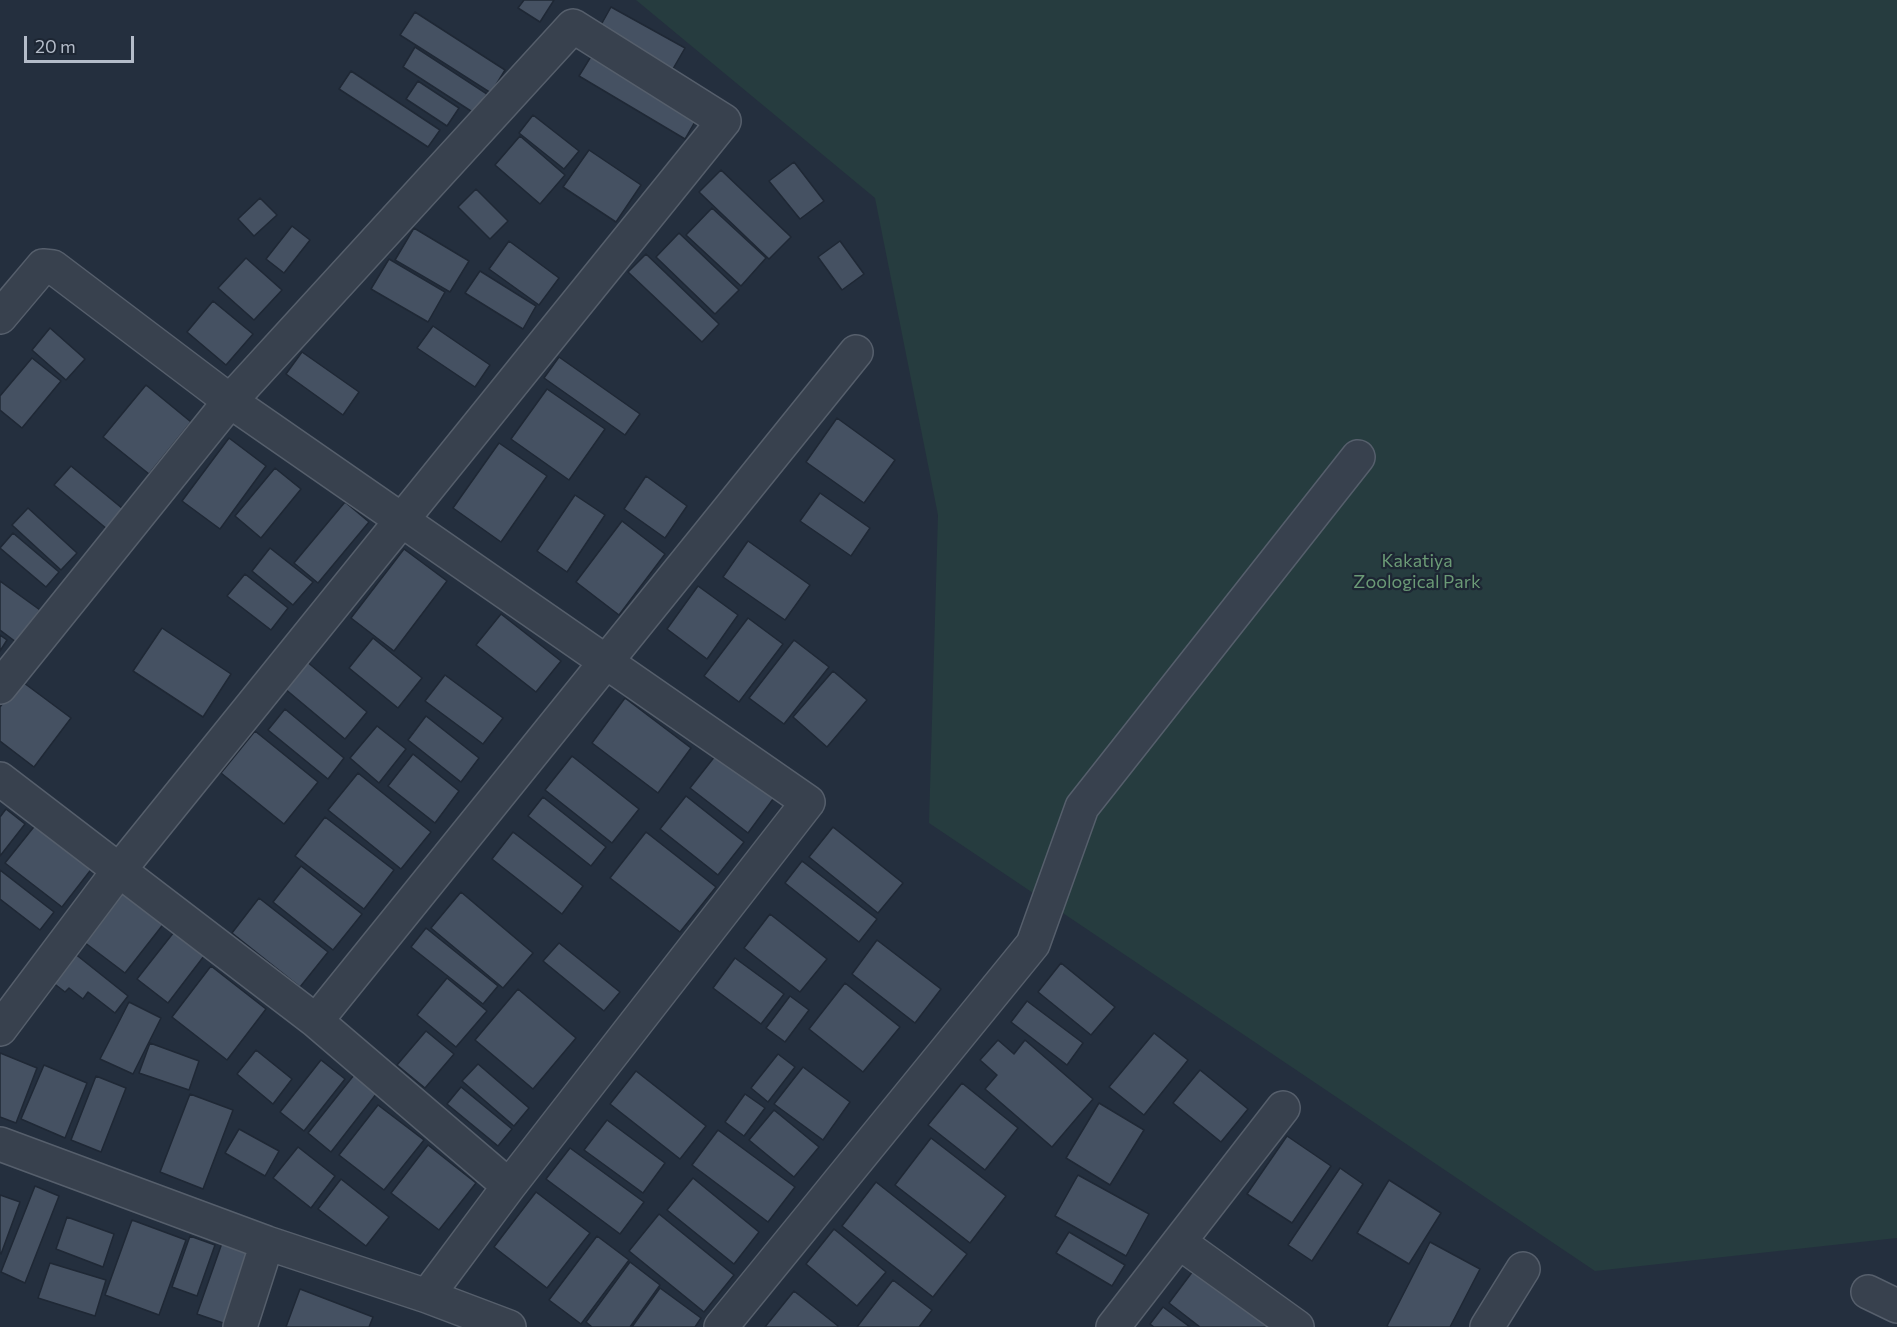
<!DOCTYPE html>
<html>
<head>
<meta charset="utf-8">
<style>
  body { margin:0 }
  #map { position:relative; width:1897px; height:1327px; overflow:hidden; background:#242f3e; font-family:Commissioner,sans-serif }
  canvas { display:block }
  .scale { position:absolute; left:24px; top:36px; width:110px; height:27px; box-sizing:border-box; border:3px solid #b4bcc9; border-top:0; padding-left:8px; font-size:18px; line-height:21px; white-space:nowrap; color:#b4bcc9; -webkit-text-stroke:4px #1d2633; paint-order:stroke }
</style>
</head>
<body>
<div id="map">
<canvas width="1897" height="1327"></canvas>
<div class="scale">20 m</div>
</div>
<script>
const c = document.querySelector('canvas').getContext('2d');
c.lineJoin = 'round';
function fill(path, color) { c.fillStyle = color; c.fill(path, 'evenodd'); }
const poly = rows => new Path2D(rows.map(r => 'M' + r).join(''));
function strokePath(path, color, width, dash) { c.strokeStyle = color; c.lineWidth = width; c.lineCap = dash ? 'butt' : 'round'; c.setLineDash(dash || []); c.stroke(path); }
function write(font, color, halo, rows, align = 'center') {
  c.font = font + ' Commissioner,sans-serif'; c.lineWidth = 4.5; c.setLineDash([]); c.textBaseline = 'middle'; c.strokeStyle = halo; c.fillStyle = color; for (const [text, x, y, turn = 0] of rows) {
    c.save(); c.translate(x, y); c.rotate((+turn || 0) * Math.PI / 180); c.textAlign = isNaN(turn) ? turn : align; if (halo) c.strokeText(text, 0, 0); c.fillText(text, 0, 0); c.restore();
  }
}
const green = poly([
  [636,0,1897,0,1897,1238,1595,1271,929,823,938,515,875,198]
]);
const building = poly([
  [524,0,554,0,540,22,518,8,524,0],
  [611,7,685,48,670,74,597,32,611,7],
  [415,12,505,70,491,93,400,35,415,12],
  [415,47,487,94,474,113,403,67,415,47],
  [595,50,700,113,685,139,579,76,595,50],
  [351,71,440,130,428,147,339,89,351,71],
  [418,81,459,108,447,126,406,99,418,81],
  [533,115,579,151,564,169,519,133,533,115],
  [520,136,565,175,540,204,495,165,520,136],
  [589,150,641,185,616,222,563,187,589,150],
  [794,162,824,201,800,219,769,181,794,162],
  [721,170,791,237,769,259,699,192,721,170],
  [476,189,508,221,490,239,458,207,476,189],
  [260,198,277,215,254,236,238,219,260,198],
  [712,208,766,258,741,286,686,235,712,208],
  [292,226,310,240,284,273,266,259,292,226],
  [414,228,469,261,450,292,395,260,414,228],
  [679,233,739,290,715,314,656,257,679,233],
  [509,241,559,278,539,305,489,269,509,241],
  [840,241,864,274,842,290,818,257,840,241],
  [646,254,719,324,702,342,628,272,646,254],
  [246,258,282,290,254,320,218,288,246,258],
  [389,259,445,292,428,322,371,289,389,259],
  [480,271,536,306,523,329,465,293,480,271],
  [213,301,253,334,226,365,187,332,213,301],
  [433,326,490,365,475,387,417,348,433,326],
  [50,328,85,359,66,380,32,350,50,328],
  [302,352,359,392,343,415,286,374,302,352],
  [559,357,640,414,625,435,544,378,559,357],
  [32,358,61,381,22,428,0,410,0,396,32,358],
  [146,385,191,422,149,474,103,437,146,385],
  [547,389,605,429,569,480,511,439,547,389],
  [837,418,895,460,864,503,806,462,837,418],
  [229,438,266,466,220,529,182,501,229,438],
  [499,443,547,476,501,542,453,508,499,443],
  [71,466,123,509,107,529,54,485,71,466],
  [275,468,301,489,261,538,235,516,275,468],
  [646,476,687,506,665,538,624,509,646,476],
  [820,493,870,528,851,556,800,521,820,493],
  [575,495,605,515,567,572,537,551,575,495],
  [345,502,369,522,318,583,294,563,345,502],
  [28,508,77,553,61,570,12,525,28,508],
  [622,521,665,554,619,615,576,582,622,521],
  [13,533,59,572,46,587,0,548,13,533],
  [748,541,810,585,785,620,723,577,748,541],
  [270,548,313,582,293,605,252,571,270,548],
  [404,549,447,581,394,651,351,618,404,549],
  [245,574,288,608,271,630,227,596,245,574],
  [0,581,40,610,16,642,0,630,0,581],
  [698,586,738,615,707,659,667,629,698,586],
  [501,614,561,661,536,692,476,645,501,614],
  [748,618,783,644,739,702,704,676,748,618],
  [162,628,231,674,203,717,133,671,162,628],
  [0,635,7,640,0,651,0,635],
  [373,638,422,678,398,708,349,668,373,638],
  [794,640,829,667,784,724,749,698,794,640],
  [306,661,367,712,345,739,284,688,306,661],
  [833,671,867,700,827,747,793,717,833,671],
  [445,675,503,718,483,744,425,701,445,675],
  [20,680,71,718,34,767,0,741,0,707,20,680],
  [625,698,691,748,658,793,592,743,625,698],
  [285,709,344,758,328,779,268,730,285,709],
  [426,716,479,758,461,782,408,740,426,716],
  [377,726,406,749,379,783,350,758,377,726],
  [255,731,318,782,284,824,221,773,255,731],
  [719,751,776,795,748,833,690,788,719,751],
  [413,754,459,791,435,823,388,786,413,754],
  [572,756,639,809,612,843,545,790,572,756],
  [358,773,431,832,401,869,328,810,358,773],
  [686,796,744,842,718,875,660,829,686,796],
  [543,797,606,847,591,866,528,816,543,797],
  [6,809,25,824,0,856,0,817,6,809],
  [325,817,394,870,364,909,295,856,325,817],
  [37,823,93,867,62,907,5,863,37,823],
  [833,827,903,883,878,913,809,857,833,827],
  [513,832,583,886,562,914,492,859,513,832],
  [646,832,716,887,680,932,610,878,646,832],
  [802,861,877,919,859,942,785,883,802,861],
  [301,866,362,914,333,950,273,902,301,866],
  [0,870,54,912,40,930,0,899,0,870],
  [125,890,165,922,125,973,84,942,125,890],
  [461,892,533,953,503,988,431,928,461,892],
  [259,898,328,952,300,987,232,933,259,898],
  [770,914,827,959,800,992,744,948,770,914],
  [426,928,498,986,483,1004,411,947,426,928],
  [174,932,204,956,168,1003,137,979,174,932],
  [877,940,941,989,915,1023,852,974,877,940],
  [559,943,620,992,604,1011,543,961,559,943],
  [74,953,128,996,115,1013,88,992,83,999,69,988,65,992,52,982,74,953],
  [735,958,784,994,761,1024,713,988,735,958],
  [1061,963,1115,1007,1091,1035,1038,992,1061,963],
  [211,966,266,1009,227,1060,172,1017,211,966],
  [447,978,487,1011,456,1047,417,1015,447,978],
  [845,983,900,1027,863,1072,809,1029,845,983],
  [518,989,576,1038,533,1089,475,1040,518,989],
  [790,996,809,1010,785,1042,766,1028,790,996],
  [1027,1001,1083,1043,1067,1065,1011,1022,1027,1001],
  [129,1002,161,1018,133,1074,100,1059,129,1002],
  [426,1031,454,1054,425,1088,397,1065,426,1031],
  [1154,1033,1188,1060,1144,1115,1109,1087,1154,1033],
  [998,1040,1014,1054,1025,1040,1093,1099,1052,1147,985,1089,997,1075,980,1060,998,1040],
  [150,1043,199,1061,189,1090,139,1073,150,1043],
  [256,1050,292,1079,273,1104,237,1074,256,1050],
  [0,1053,37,1068,16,1123,0,1117,0,1053],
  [778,1054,795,1067,768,1102,751,1088,778,1054],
  [321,1060,345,1079,304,1131,280,1112,321,1060],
  [478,1064,529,1108,514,1126,462,1081,478,1064],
  [44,1065,87,1083,65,1138,21,1119,44,1065],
  [803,1067,850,1102,823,1140,774,1104,803,1067],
  [1200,1070,1248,1109,1221,1142,1173,1103,1200,1070],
  [636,1071,706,1126,680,1159,610,1104,636,1071],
  [354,1075,377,1093,331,1152,308,1133,354,1075],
  [96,1076,126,1088,101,1152,71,1140,96,1076],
  [962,1083,1018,1128,985,1170,928,1125,962,1083],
  [461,1087,512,1129,498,1146,447,1104,461,1087],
  [190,1094,233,1110,203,1189,160,1172,190,1094],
  [745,1094,765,1108,744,1136,725,1122,745,1094],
  [1099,1103,1144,1130,1110,1185,1066,1158,1099,1103],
  [378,1105,424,1140,384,1190,339,1155,378,1105],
  [774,1110,819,1147,794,1177,749,1140,774,1110],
  [607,1120,665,1163,643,1193,584,1150,607,1120],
  [239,1129,279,1151,265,1176,225,1153,239,1129],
  [718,1130,795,1187,768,1222,692,1165,718,1130],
  [1287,1136,1331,1166,1292,1223,1247,1194,1287,1136],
  [931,1138,1006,1196,970,1243,895,1185,931,1138],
  [428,1145,476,1183,439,1230,391,1193,428,1145],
  [298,1147,335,1176,311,1208,273,1178,298,1147],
  [570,1148,644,1202,620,1234,546,1179,570,1148],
  [1340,1168,1363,1184,1312,1261,1288,1245,1340,1168],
  [1078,1175,1149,1214,1126,1256,1055,1216,1078,1175],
  [693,1178,759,1232,734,1264,667,1210,693,1178],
  [341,1179,389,1217,366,1246,318,1209,341,1179],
  [1389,1180,1441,1213,1409,1264,1357,1233,1389,1180],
  [876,1182,967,1254,933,1297,842,1226,876,1182],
  [35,1186,59,1196,25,1283,1,1272,35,1186],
  [536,1192,590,1233,547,1288,494,1247,536,1192],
  [0,1195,20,1202,1,1254,0,1253,0,1195],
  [659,1214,734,1275,704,1312,629,1251,659,1214],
  [67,1217,114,1234,103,1267,56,1249,67,1217],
  [132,1220,186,1240,159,1315,105,1295,132,1220],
  [834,1229,886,1272,857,1306,806,1264,834,1229],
  [1069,1232,1125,1265,1112,1286,1056,1253,1069,1232],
  [190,1236,215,1245,197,1296,172,1287,190,1236],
  [597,1236,629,1260,581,1324,549,1300,597,1236],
  [1430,1242,1480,1269,1450,1327,1389,1327,1387,1326,1430,1242],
  [222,1243,251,1253,226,1324,197,1314,222,1243],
  [630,1262,660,1285,630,1327,592,1327,586,1322,630,1262],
  [50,1263,106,1280,95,1316,38,1298,50,1263],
  [1196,1267,1272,1327,1200,1327,1169,1303,1196,1267],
  [893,1280,932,1310,919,1327,857,1327,893,1280],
  [660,1288,701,1318,695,1327,632,1327,660,1288],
  [300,1289,373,1317,369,1327,286,1327,300,1289],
  [794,1291,838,1326,837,1327,765,1327,794,1291],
  [1163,1307,1190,1327,1154,1327,1150,1324,1163,1307]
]);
const minor = poly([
  [0,317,43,266,53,267,230,401,808,802,509,1186,427,1296],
  [0,687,230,401,573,26,724,121,120,869,0,1029],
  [0,779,316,1021,509,1186],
  [316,1021,856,352],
  [0,1144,267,1243,427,1296,509,1327],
  [1179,1242,1297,1327],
  [1868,1292,1897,1306],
  [240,1327,267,1243],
  [721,1327,1033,944,1082,807,1358,457],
  [1113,1327,1283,1108],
  [1487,1327,1523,1269]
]);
const parkNames = [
  ["Kakatiya",1417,561],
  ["Zoological Park",1417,582]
];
fill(green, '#263c3f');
fill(building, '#455162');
strokePath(building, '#1f2835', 1.5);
strokePath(minor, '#565f6c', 36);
strokePath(minor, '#38414e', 33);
write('18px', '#6b9a76', '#1d2633', parkNames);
</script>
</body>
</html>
